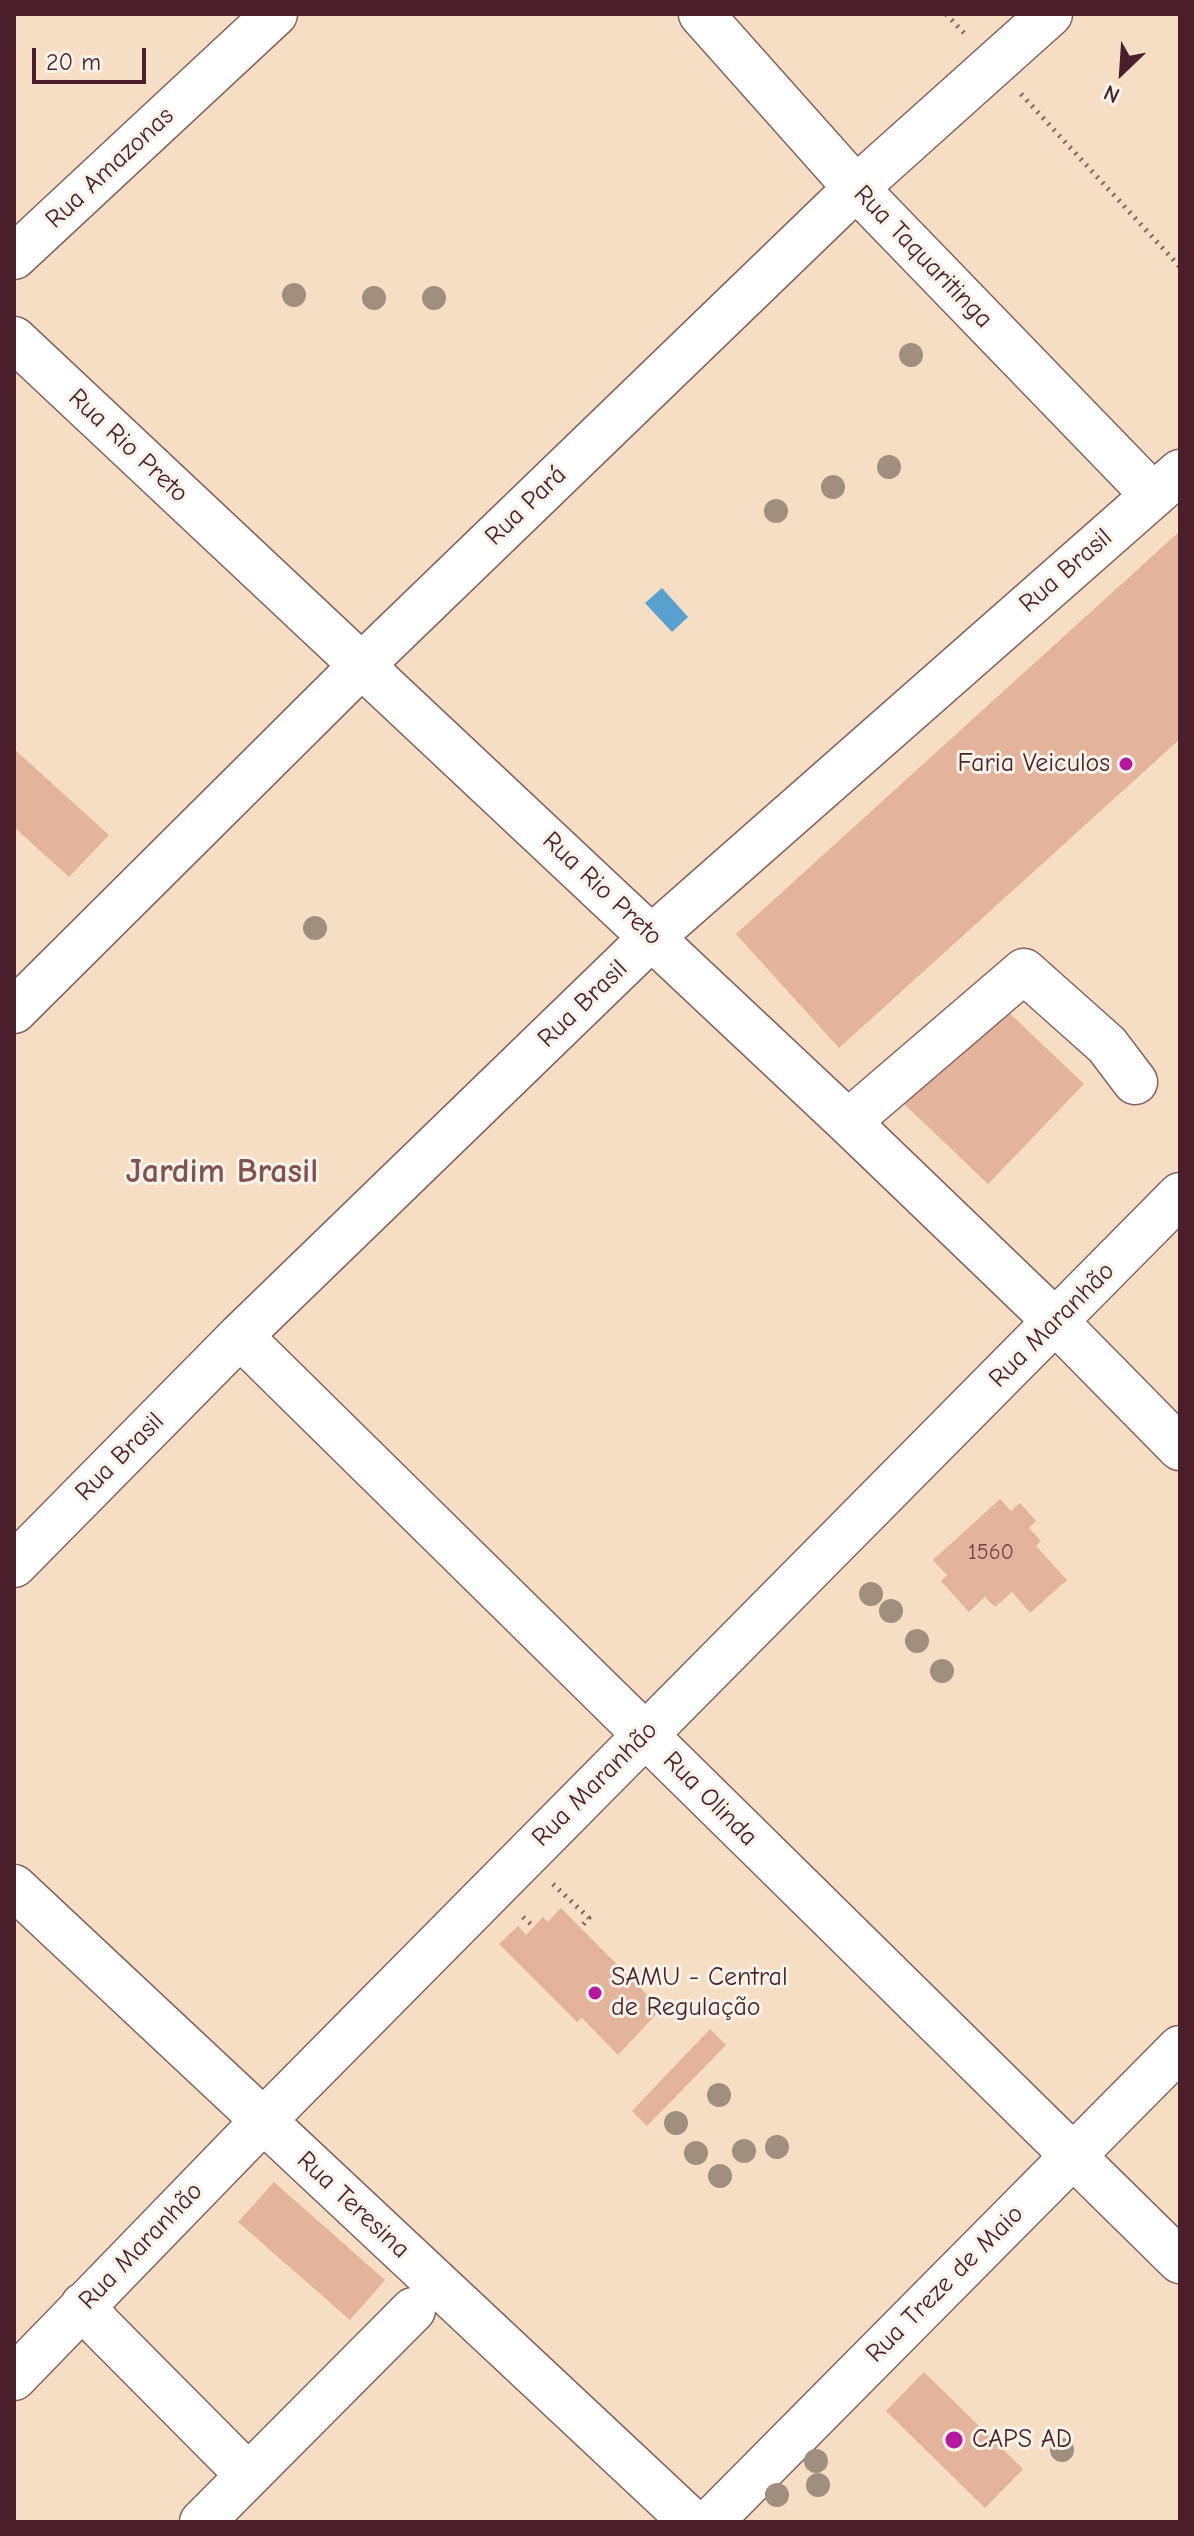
<!DOCTYPE html>
<html>
<head>
<meta charset="utf-8">
<style>
  body { margin:0 }
  #map { position:relative; width:1194px; height:2536px; overflow:hidden; background:#f5dec3; font-family:"Comic Neue",sans-serif }
  canvas { display:block }
  .frame { position:absolute; inset:0; border:16px solid #4a1f2b; pointer-events:none }
  .north { position:absolute; left:1082px; top:32px; width:80px; height:80px; -webkit-text-stroke:6px #f7f3e8; paint-order:stroke; rotate:205deg; font-size:22px; font-weight:700; line-height:32px; text-align:center; color:#4a1f2b }
  .north::after { content:''; display:block; margin:auto; width:28px; height:36px; background:#4a1f2b; clip-path:polygon(50% 0,100% 100%,50% 72%,0 100%) }
  .scale { position:absolute; left:32px; top:48px; width:114px; height:36px; box-sizing:border-box; border:4px solid #4a1f2b; border-top:0; padding-left:10px; font-size:24px; line-height:28px; white-space:nowrap; color:#4a1f2b; -webkit-text-stroke:6px #f7f3e8; paint-order:stroke }
</style>
</head>
<body>
<div id="map">
<canvas width="1194" height="2536"></canvas>
<div class="frame"></div>
<div class="north">N</div>
<div class="scale">20 m</div>
</div>
<script>
const c = document.querySelector('canvas').getContext('2d');
c.lineJoin = 'round';
function fill(path, color) { c.fillStyle = color; c.fill(path, 'evenodd'); }
const poly = rows => new Path2D(rows.map(r => 'M' + r).join(''));
function strokePath(path, color, width, dash) { c.strokeStyle = color; c.lineWidth = width; c.lineCap = dash ? 'butt' : 'round'; c.setLineDash(dash || []); c.stroke(path); }
function write(font, color, halo, rows, align = 'center') {
  c.font = font + ' "Comic Neue",sans-serif'; c.lineWidth = 6; c.setLineDash([]); c.textBaseline = 'middle'; c.strokeStyle = halo; c.fillStyle = color; for (const [text, x, y, turn = 0] of rows) {
    c.save(); c.translate(x, y); c.rotate((+turn || 0) * Math.PI / 180); c.textAlign = isNaN(turn) ? turn : align; if (halo) c.strokeText(text, 0, 0); c.fillText(text, 0, 0); c.restore();
  }
}
const water = poly([
  [662,588,688,617,672,632,645,603]
]);
const building = poly([
  [1180,531,1180,739,839,1048,736,934],
  [14,749,109,835,69,877,14,827],
  [998,1002,1084,1084,988,1184,902,1102],
  [1000,1499,1011,1511,1020,1503,1036,1521,1029,1528,1041,1541,1036,1546,1067,1580,1030,1613,1012,1592,995,1607,985,1597,969,1612,941,1581,947,1575,933,1560],
  [561,1908,661,2009,618,2055,582,2018,577,2022,499,1944,518,1926,526,1935,543,1917,548,1922],
  [710,2029,726,2045,647,2126,632,2111],
  [274,2182,385,2280,350,2320,238,2222],
  [924,2372,1023,2469,985,2508,886,2411]
]);
const path = poly([
  [946,14,965,34],
  [1021,94,1180,267],
  [553,1884,589,1918,581,1927],
  [523,1917,534,1927]
]);
const minor = poly([
  [701,14,856,188,1152,494],
  [14,257,275,14],
  [14,339,848,1122,1056,1322,1180,1448],
  [14,1011,362,665,856,188,1050,14],
  [848,1122,1024,971,1107,1045,1135,1082],
  [240,1336,1180,2261],
  [14,1565,240,1336,653,936,1180,472],
  [14,1887,692,2522],
  [83,2305,100,2326,248,2475],
  [14,2378,263,2121,1180,1195],
  [202,2522,413,2310],
  [710,2522,1180,2048]
]);
const trees = [
  [294,295],
  [374,298],
  [434,298],
  [911,355],
  [889,467],
  [833,487],
  [776,511],
  [315,928],
  [871,1594],
  [891,1611],
  [917,1641],
  [942,1671],
  [719,2095],
  [676,2123],
  [777,2147],
  [744,2151],
  [696,2153],
  [720,2176],
  [1062,2450],
  [816,2461],
  [818,2485],
  [777,2495]
];
const markers = [
  [1126,764,8,"#b5179e"],
  [595,1993,8,"#b5179e"],
  [954,2440,10,"#b5179e"]
];
const numberNames = [
  ["1560",991,1553]
];
const streetNames = [
  ["Rua Amazonas",110,168,-43],
  ["Rua Taquaritinga",923,257,46],
  ["Rua Rio Preto",128,446,43],
  ["Rua Pará",526,506,-44],
  ["Rua Brasil",1066,571,-41],
  ["Rua Rio Preto",602,889,43],
  ["Rua Brasil",583,1004,-44],
  ["Rua Maranhão",1052,1325,-45],
  ["Rua Brasil",120,1457,-45],
  ["Rua Maranhão",595,1784,-45],
  ["Rua Olinda",710,1799,45],
  ["Rua Teresina",353,2205,43],
  ["Rua Maranhão",141,2246,-46],
  ["Rua Treze de Maio",945,2284,-45]
];
const poiNames = [
  ["Faria Veiculos",1110,764,"right"],
  ["SAMU - Central",611,1978],
  ["de Regulação",611,2008],
  ["CAPS AD",972,2440]
];
const districtNames = [
  ["Jardim Brasil",222,1172]
];
fill(water, '#58a1cf');
fill(building, '#e3b39b');
strokePath(minor, '#866260', 47);
strokePath(path, '#866260', 5, [2, 6]);
strokePath(minor, '#fff', 44);
c.fillStyle = '#a08f7f';
for (const [x, y] of trees) { c.beginPath(); c.arc(x, y, 12, 0, 2 * Math.PI); c.fill(); }
for (const [x, y, r, color] of markers) { const dot = new Path2D(); dot.arc(x, y, r, 0, 2 * Math.PI); c.fillStyle = color; c.fill(dot); strokePath(dot, '#f7f3e8', 3); }
write('22px', '#704447', null, numberNames);
write('26px', '#4a1f2b', '#f7f3e8', streetNames);
write('26px', '#4a1f2b', '#f7f3e8', poiNames, 'left');
write('bold 34px', '#805352', '#f7f3e8', districtNames);
</script>
</body>
</html>
